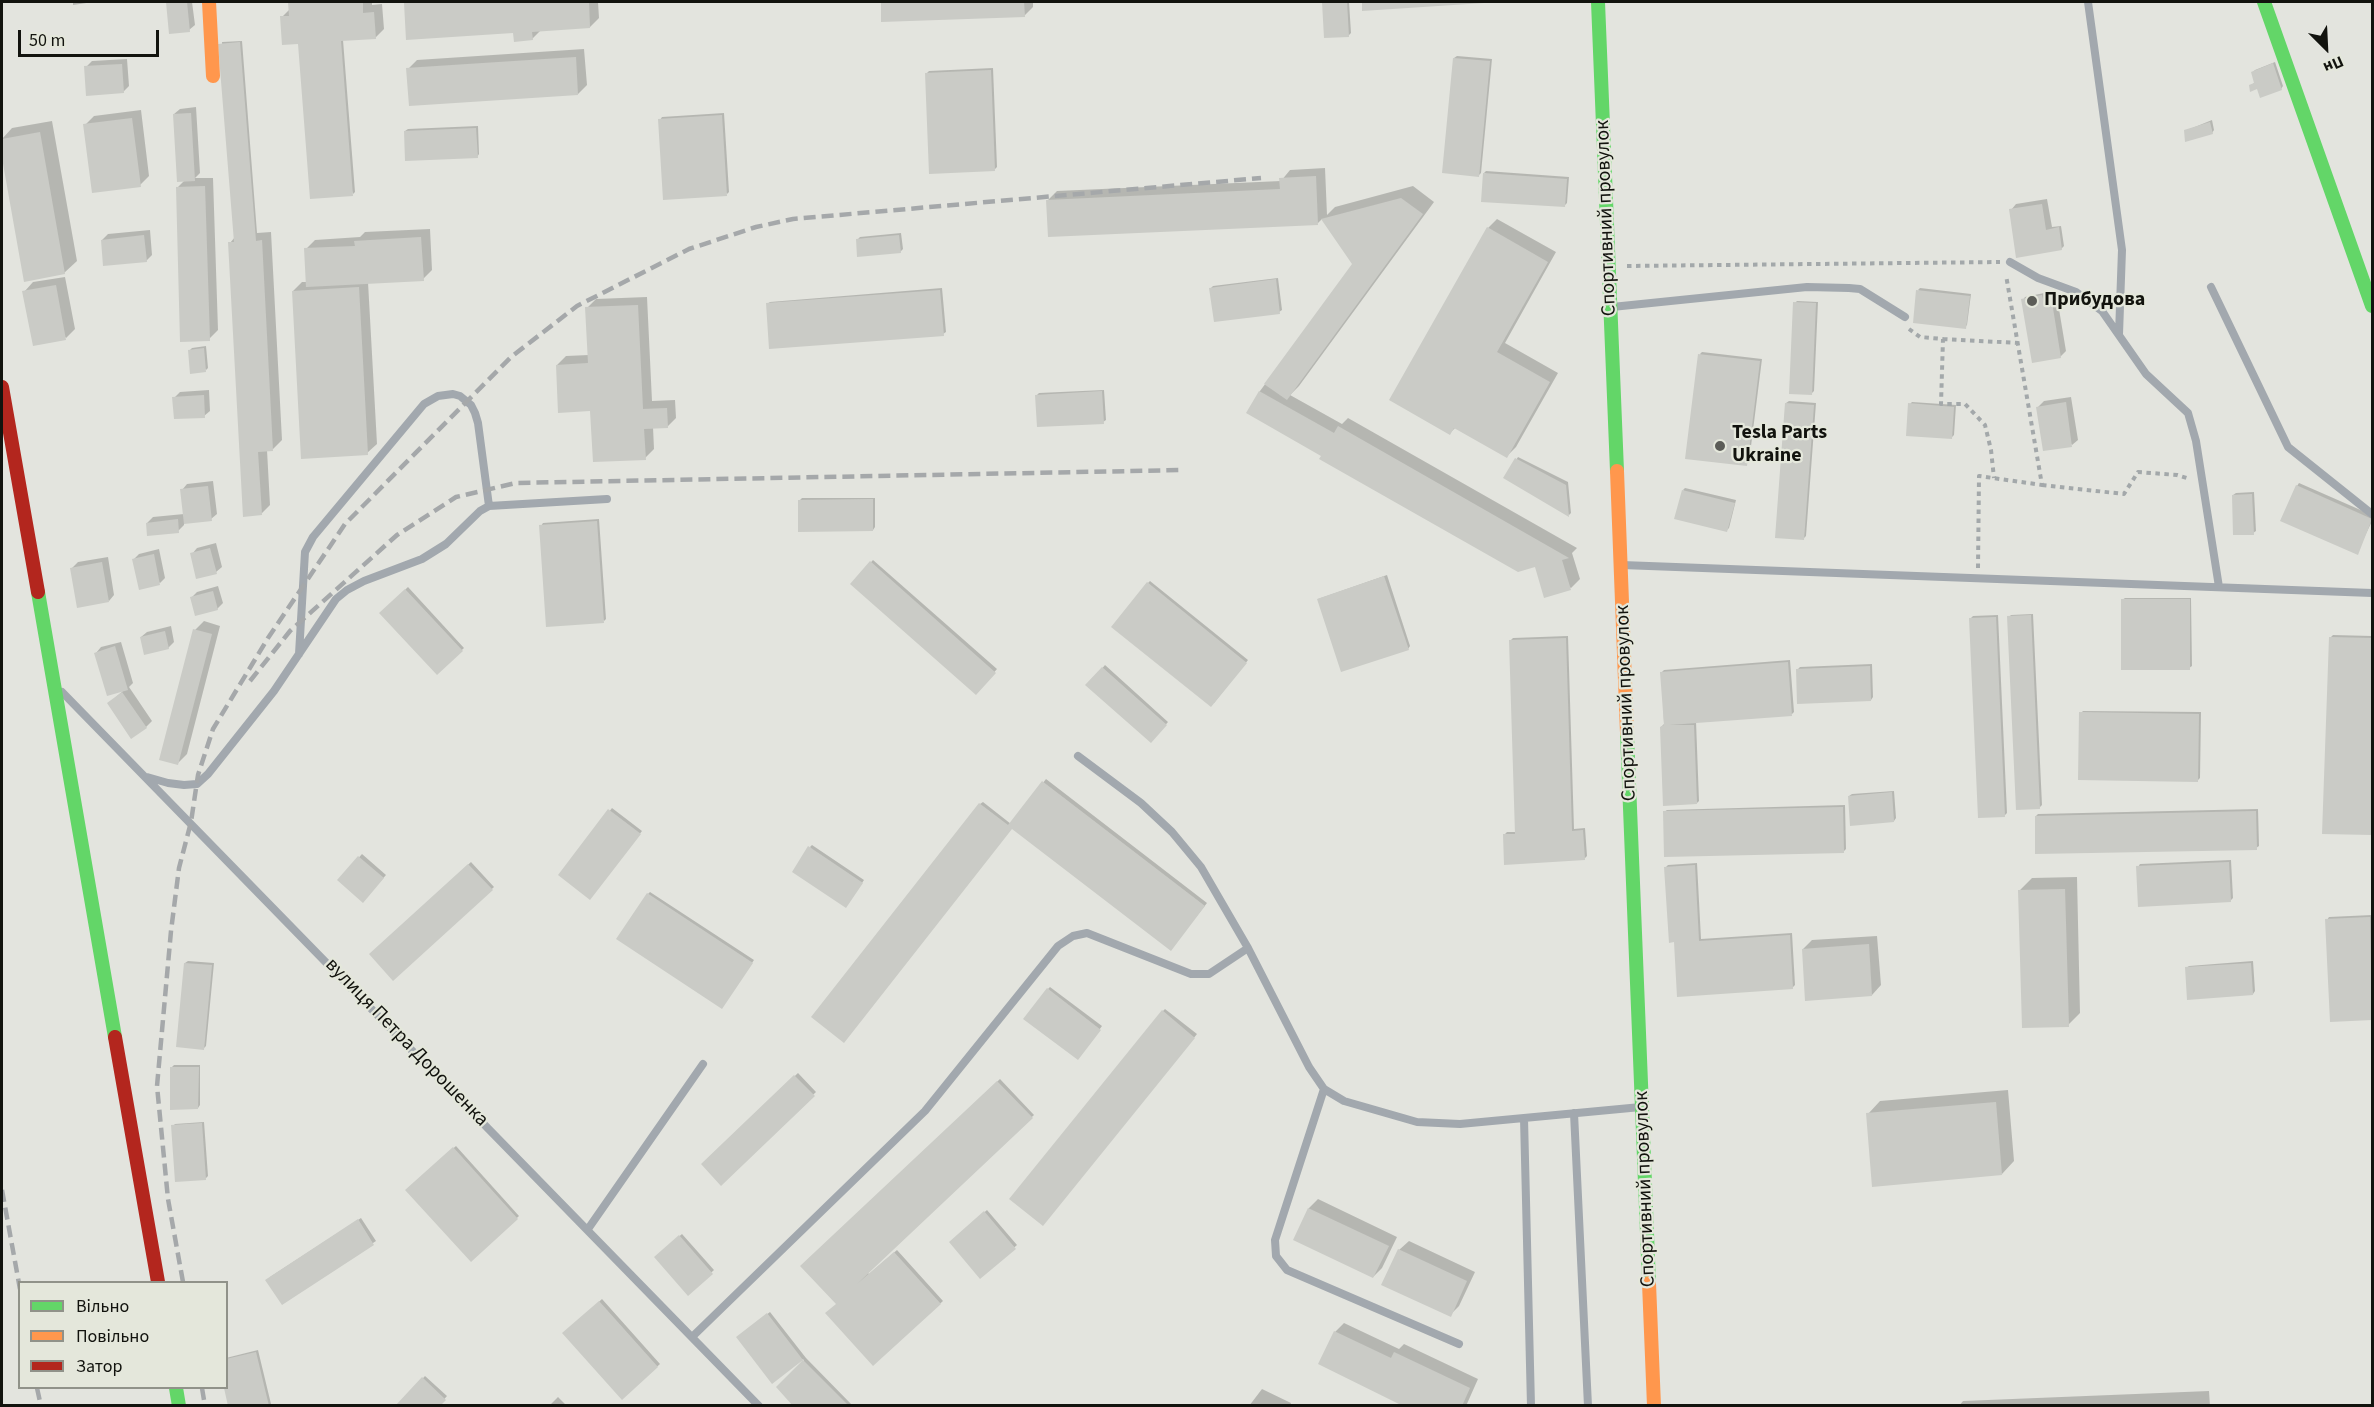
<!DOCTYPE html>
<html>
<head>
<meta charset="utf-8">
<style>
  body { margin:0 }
  #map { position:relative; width:2374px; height:1407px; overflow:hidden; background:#e3e4de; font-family:"Source Sans 3",sans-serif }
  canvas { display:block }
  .frame { position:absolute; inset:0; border:3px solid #12130e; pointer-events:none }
  .legend { position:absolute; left:18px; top:1281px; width:210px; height:108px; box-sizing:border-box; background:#e4e7db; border:2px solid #909289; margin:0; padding:8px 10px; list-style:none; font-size:18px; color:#12130e }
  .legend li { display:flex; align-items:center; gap:12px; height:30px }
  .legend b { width:30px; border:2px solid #909289 }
  .north { position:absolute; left:2296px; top:18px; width:60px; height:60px; -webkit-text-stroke:4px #e4e7db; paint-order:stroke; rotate:156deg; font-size:16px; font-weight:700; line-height:24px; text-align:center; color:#12130e }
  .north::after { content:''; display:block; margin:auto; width:21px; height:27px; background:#12130e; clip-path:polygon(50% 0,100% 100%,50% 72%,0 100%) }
  .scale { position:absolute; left:18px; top:30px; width:141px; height:27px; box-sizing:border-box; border:3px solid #12130e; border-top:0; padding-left:8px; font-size:18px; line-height:21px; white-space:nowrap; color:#12130e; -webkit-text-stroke:4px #e4e7db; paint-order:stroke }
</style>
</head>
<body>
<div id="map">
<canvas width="2374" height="1407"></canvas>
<div class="frame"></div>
<ul class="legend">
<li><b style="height:8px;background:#63d668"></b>Вільно</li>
<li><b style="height:8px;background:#ff974d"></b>Повільно</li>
<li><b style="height:8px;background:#b3261e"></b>Затор</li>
</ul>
<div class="north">Пн</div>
<div class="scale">50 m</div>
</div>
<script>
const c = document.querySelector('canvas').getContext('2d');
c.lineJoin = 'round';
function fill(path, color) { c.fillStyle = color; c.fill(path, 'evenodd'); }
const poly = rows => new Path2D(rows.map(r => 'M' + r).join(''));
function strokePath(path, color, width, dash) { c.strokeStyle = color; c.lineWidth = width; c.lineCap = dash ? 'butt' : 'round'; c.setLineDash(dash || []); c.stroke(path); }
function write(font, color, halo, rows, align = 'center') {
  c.font = font + ' "Source Sans 3",sans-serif'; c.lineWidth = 4.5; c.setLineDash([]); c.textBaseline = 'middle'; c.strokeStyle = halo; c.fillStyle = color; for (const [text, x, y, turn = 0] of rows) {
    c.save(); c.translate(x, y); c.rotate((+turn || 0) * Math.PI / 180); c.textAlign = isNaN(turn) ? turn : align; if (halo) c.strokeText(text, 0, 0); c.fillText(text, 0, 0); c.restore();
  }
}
const shadow = poly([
  [73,2,93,2,73,5],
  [167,2,192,2,195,25,189,30,171,32],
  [290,2,372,2,372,5,382,4,384,29,375,38,343,40,355,192,353,194,300,45,282,17,290,9],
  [408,2,598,2,599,18,590,27,541,30,532,39,514,32,406,4],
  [882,2,1033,2,1033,7,1024,16,883,20],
  [1324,2,1349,2,1351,33,1348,36,1325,37],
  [1363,2,1484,2,1364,9],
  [242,41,257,233,271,232,282,440,273,449,267,450,270,505,261,514,230,243,235,237,222,42],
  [584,49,587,85,578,94,408,69,417,60],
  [1457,56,1492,59,1481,173,1479,175,1454,58],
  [127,59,129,86,123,92,86,67,92,61],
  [2275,62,2283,86,2281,89,2251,86,2255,82,2253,72,2255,70],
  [993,68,997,167,994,170,927,73,929,71],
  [196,107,200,173,195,178,213,178,218,330,209,339,177,188,185,180,174,114,180,109],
  [141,110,149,176,140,185,85,125,94,116],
  [724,113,729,192,727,194,660,120,662,117],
  [2212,120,2214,130,2212,133,2185,131],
  [52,121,77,261,64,273,25,280,2,150,2,139,12,128],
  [478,126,479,154,477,157,405,131,408,129],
  [1325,168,1327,215,1335,207,1413,186,1434,202,1299,386,1290,395,1342,424,1348,418,1577,548,1572,553,1580,579,1571,588,1536,565,1323,455,1248,413,1260,391,1354,264,1322,219,1318,223,1048,200,1057,191,1281,181,1290,170],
  [1486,171,1569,177,1567,203,1564,206,1484,173],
  [2047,199,2052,227,2061,226,2064,246,2061,249,2011,210,2016,204],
  [1497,219,1556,252,1505,343,1558,373,1516,447,1507,456,1456,427,1450,433,1488,228],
  [430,229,432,270,423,279,368,282,377,444,367,453,293,291,302,282,307,282,306,249,315,240,360,237,365,232],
  [150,230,152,255,146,261,102,240,108,234],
  [901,233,903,249,900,252,857,240,860,237],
  [65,277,75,329,66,338,24,292,33,282],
  [1278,278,1282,310,1279,312,1211,288,1213,286],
  [942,288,946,332,943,334,767,304,770,302],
  [1920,288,1971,294,1967,325,1965,327,1918,290],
  [2044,293,2045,299,2057,297,2066,351,2060,357,2023,300,2025,297],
  [647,297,652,401,675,400,676,418,667,427,653,427,654,449,645,458,592,410,557,365,566,356,589,355,587,308,596,299],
  [1797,301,1818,302,1814,391,1811,394,1795,303],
  [206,346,208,368,206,370,190,350,192,348],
  [1702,352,1762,359,1749,462,1746,464,1700,354],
  [209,390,210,411,204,416,174,398,180,392],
  [1104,390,1106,420,1103,422,1037,395,1039,393],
  [2071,397,2078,440,2072,445,2038,407,2044,401],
  [1789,401,1816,403,1806,536,1804,538,1786,403],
  [1912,402,1956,405,1954,435,1951,438,1910,404],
  [1518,457,1568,482,1571,513,1569,515,1505,478],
  [213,481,217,514,211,519,184,523,184,525,178,531,147,523,153,517,184,514,182,490,187,484],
  [2299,483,2372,515,2372,521,2357,553,2297,486],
  [1685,488,1736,500,1729,528,1727,530,1683,490],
  [2254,492,2256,531,2253,533,2233,495,2236,493],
  [802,498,875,498,875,527,873,530,800,500],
  [599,519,606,619,604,621,541,526,543,523],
  [216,543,222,567,216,572,192,554,197,548],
  [159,549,165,578,160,583,134,559,139,554],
  [108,557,114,595,109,601,72,568,78,562],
  [873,560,997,669,976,693,852,583],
  [1387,575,1410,646,1408,649,1318,599],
  [1150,581,1248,660,1214,703,1148,583],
  [218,586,223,603,217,609,191,598,197,592],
  [408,587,464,648,437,673,381,613],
  [2125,598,2191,598,2192,666,2189,668,2122,600],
  [2033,614,2042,805,2039,808,2009,617,2011,615],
  [1998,615,2007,813,2004,816,1971,618,1973,616],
  [204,621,220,626,187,754,178,763,195,630],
  [171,626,174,642,168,648,141,637,147,632],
  [2333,635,2372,636,2372,834,2324,832,2330,638],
  [1568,636,1574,829,1585,828,1587,856,1584,859,1504,835,1507,832,1517,832,1511,640,1513,638],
  [121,642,133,683,129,687,152,721,146,727,109,703,124,690,96,653,101,647],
  [1790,660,1794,712,1792,714,1696,721,1699,801,1697,803,1661,727,1664,724,1662,672,1664,670],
  [1872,664,1873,697,1871,700,1797,670,1800,667],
  [1105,665,1168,722,1151,741,1088,685],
  [2083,711,2201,712,2200,778,2198,780,2081,713],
  [1046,779,1207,903,1173,946,1012,827,846,1038,980,804,983,802,1011,824],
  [1894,791,1896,818,1894,821,1849,796,1852,794],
  [1845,805,1846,849,1843,852,1664,812,1667,810],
  [612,808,642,831,592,896,560,875],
  [2258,809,2259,846,2256,848,2036,816,2038,814],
  [812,845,864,880,848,904,810,847],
  [362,854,386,875,363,901,339,880],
  [2231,860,2233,898,2230,901,2138,867,2140,864],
  [471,862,494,887,394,979,371,954],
  [1697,863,1701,939,1792,933,1795,985,1792,988,1675,941,1666,867,1668,865],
  [2077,877,2080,1013,2068,1025,2019,891,2032,878],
  [650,892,754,960,724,1004,648,894],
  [2372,915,2372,1019,2331,1020,2327,920,2329,917],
  [1877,936,1881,985,1872,995,1803,949,1812,940],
  [188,961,214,963,206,1046,204,1048,185,963],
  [2253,961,2255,991,2253,994,2186,968,2189,966],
  [1050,987,1102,1026,1080,1056,1048,989],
  [1165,1009,1197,1034,1045,1222,1163,1011],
  [174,1065,200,1065,200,1105,198,1108,172,1067],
  [798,1073,816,1092,721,1184,703,1164],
  [1000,1079,1034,1115,867,1272,869,1274,897,1250,943,1301,873,1364,838,1304,802,1266],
  [2008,1090,2014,1161,2002,1174,1868,1114,1880,1101],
  [204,1122,208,1176,205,1179,173,1126,175,1124],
  [456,1146,519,1216,471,1260,407,1190],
  [1318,1199,1397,1237,1382,1268,1373,1277,1295,1239,1309,1208],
  [987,1210,1017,1245,980,1277,951,1242],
  [361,1218,376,1241,282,1303,270,1277],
  [682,1234,714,1270,688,1294,656,1257],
  [1409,1241,1475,1272,1459,1306,1450,1315,1399,1250],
  [602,1299,660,1364,622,1398,564,1334],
  [770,1312,806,1358,853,1406,796,1406,778,1387,804,1361,803,1359,773,1382,740,1335],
  [1344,1323,1399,1349,1404,1344,1478,1379,1466,1406,1407,1406,1335,1332],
  [258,1350,271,1404,230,1406,225,1388,226,1358],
  [425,1376,447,1396,438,1406,397,1406],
  [1262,1389,1291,1403,1290,1406,1249,1406],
  [2209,1391,2210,1406,1959,1406,1963,1401],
  [558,1397,567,1406,549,1406]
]);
const building = poly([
  [166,2,187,2,190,32,169,34],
  [288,2,363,2,363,13,374,12,376,39,341,41,353,196,310,199,298,44,282,45,280,16,289,16],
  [434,2,589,2,590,28,532,32,533,40,514,42,513,33,406,40,404,3],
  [881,2,1024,2,1025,17,881,22],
  [1322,2,1347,2,1349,37,1324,38],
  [1362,2,1484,2,1484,3,1362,11],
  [240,42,256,241,262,240,273,451,258,452,262,515,243,517,228,242,234,242,218,44],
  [576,57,578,95,409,106,406,68],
  [1453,58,1490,61,1479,177,1442,173],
  [2273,63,2282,90,2260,98,2257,89,2250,92,2249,85,2254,83,2251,72],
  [122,64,124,93,86,96,84,66],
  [991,70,995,171,929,174,925,73],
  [191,113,195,181,177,182,173,114],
  [722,115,727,196,663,200,658,119],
  [132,118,141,187,92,193,83,124],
  [2210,122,2213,134,2185,142,2184,130],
  [476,128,478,158,405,161,404,131],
  [40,132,65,274,24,282,2,158,2,139],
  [1483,173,1567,179,1565,207,1481,202],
  [1316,176,1318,225,1048,237,1046,200,1280,189,1279,178],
  [205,186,210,341,180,342,176,187],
  [1401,198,1423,214,1287,400,1264,384,1352,264,1321,219],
  [2042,204,2046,230,2059,227,2062,250,2016,258,2009,209],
  [1487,227,1548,262,1497,352,1550,382,1507,458,1454,428,1450,435,1389,400],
  [144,235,147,262,103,266,101,240],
  [899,235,901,253,857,257,856,239],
  [421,237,424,281,306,287,304,248,355,246,354,241],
  [1276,279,1280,314,1214,322,1209,288],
  [56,285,66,340,33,346,22,291],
  [359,287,368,455,301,459,292,291],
  [940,290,944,336,769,349,766,303],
  [1916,290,1970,296,1966,329,1913,323],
  [2042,295,2044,303,2052,302,2061,358,2032,363,2021,299],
  [1793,302,1816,303,1812,395,1789,394],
  [638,305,643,409,667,408,668,428,644,429,646,460,593,462,590,411,558,413,556,365,588,363,585,307],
  [204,348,206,372,190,374,188,350],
  [1698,354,1760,361,1747,466,1685,459],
  [1102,391,1104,424,1037,427,1035,395],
  [1259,391,1334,433,1338,426,1569,558,1562,560,1571,590,1544,598,1535,567,1518,572,1319,459,1321,456,1246,413],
  [204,395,205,418,174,419,172,397],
  [2066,402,2072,447,2043,451,2036,407],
  [1785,403,1814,405,1804,540,1775,538],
  [1908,403,1954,407,1952,439,1906,436],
  [1515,458,1566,485,1569,517,1503,478],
  [2296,485,2372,519,2358,555,2280,521],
  [208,486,212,521,184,524,180,489],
  [1682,490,1735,503,1727,532,1674,519],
  [2252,494,2254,535,2233,535,2232,495],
  [873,499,873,531,798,532,798,500],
  [178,519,179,533,147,536,146,523],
  [597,521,604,623,546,627,539,525],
  [210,548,217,574,196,579,190,553],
  [154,554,160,585,139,590,132,559],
  [870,561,996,673,976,695,850,584],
  [102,562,109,602,77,608,70,568],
  [1384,576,1409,650,1341,672,1317,599],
  [1147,582,1247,663,1211,707,1111,627],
  [405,589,463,651,437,675,379,613],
  [213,591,218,610,195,616,190,597],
  [2121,599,2190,599,2190,670,2121,670],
  [2031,615,2040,809,2016,810,2007,616],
  [1996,617,2005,817,1978,818,1969,618],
  [193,629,212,634,178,765,159,760],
  [165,631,169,649,144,655,140,637],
  [2329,637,2372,638,2372,835,2322,834],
  [1566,638,1572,831,1583,830,1585,860,1504,865,1503,834,1515,834,1509,640],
  [115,646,128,690,107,696,94,653],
  [1788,662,1792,716,1669,725,1694,725,1697,804,1663,806,1660,727,1664,725,1660,672],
  [1870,666,1871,701,1797,704,1796,669],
  [1102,667,1167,725,1151,743,1085,685],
  [122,692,147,728,131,739,107,703],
  [2079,712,2199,714,2198,782,2078,780],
  [1042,781,1205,906,1171,951,1012,829,844,1043,811,1017,979,803,1008,825],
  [1892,792,1894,822,1850,826,1848,796],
  [1843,807,1844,853,1664,857,1663,811],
  [608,809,641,834,590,900,558,875],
  [2256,811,2257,850,2035,854,2035,816],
  [808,846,863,883,846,908,792,872],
  [358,856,384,878,363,903,337,880],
  [2229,862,2231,902,2138,907,2136,866],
  [468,864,493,890,393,981,369,954],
  [1695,865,1699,941,1790,935,1793,989,1677,997,1674,942,1669,943,1664,867],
  [2065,889,2069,1027,2022,1028,2018,890],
  [647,893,753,963,722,1009,616,939],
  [2370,917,2372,1020,2330,1022,2325,919],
  [1869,944,1872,996,1805,1001,1802,949],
  [184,963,212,965,204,1050,176,1047],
  [2251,963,2253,995,2187,1000,2185,967],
  [1047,988,1101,1030,1078,1060,1023,1019],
  [1162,1010,1195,1038,1043,1226,1009,1199],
  [170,1067,199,1067,198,1109,170,1110],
  [794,1075,815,1096,721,1186,701,1164],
  [997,1081,1033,1118,857,1284,894,1252,941,1304,873,1366,825,1313,836,1304,800,1266],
  [1996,1102,2002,1175,1872,1187,1866,1113],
  [202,1123,206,1180,175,1182,171,1125],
  [453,1147,518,1219,471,1262,405,1190],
  [1308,1208,1389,1246,1373,1278,1293,1240],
  [984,1211,1016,1249,980,1279,949,1242],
  [358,1219,374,1245,282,1305,265,1280],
  [679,1235,713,1274,688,1296,654,1257],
  [1398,1249,1467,1281,1451,1317,1381,1285],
  [599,1301,658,1367,622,1400,562,1333],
  [767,1313,803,1360,772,1384,736,1337],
  [1334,1331,1391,1358,1394,1352,1470,1388,1462,1406,1403,1406,1318,1364],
  [256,1352,269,1406,228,1406,224,1388,226,1388,226,1359],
  [803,1360,849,1406,793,1406,776,1387],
  [422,1377,446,1400,440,1406,395,1406]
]);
const path = poly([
  [1627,266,2000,262],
  [1909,329,1920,337,1943,339,1941,404,1965,404,1985,425,1991,450,1994,478],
  [1943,339,2018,343],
  [2042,485,2124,494,2138,472,2177,475,2190,479],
  [1978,568,1979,476,2042,485,2006,275]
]);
const lane = poly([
  [2088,2,2122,250,2119,334],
  [2010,262,2038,278,2076,292,2102,311,2146,374,2188,413,2196,441,2219,587],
  [2211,287,2288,447,2372,514],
  [1612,307,1807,287,1849,288,1860,289,1905,317],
  [1622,565,2372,593],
  [299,654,305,552,313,537,424,404,438,396,453,394,460,396,471,405,475,413,478,423,489,506],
  [62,692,759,1406],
  [1078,756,1141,803,1172,832,1201,867,1248,948,1309,1067,1324,1089,1344,1101,1417,1122,1460,1124,1641,1107],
  [147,777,168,783,184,785,197,784,208,774,274,691,336,599,347,590,364,581,422,559,446,544,480,511,489,506,607,499],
  [1324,1089,1275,1240,1276,1256,1287,1270,1459,1344],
  [1574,1113,1588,1406],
  [1524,1118,1531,1406],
  [588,1229,703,1064],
  [692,1337,925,1111,1058,946,1073,936,1087,933,1191,974,1209,974,1248,948]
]);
const fast = poly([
  [1598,2,1617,471],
  [2264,2,2372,306],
  [38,592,115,1037],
  [1627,733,1649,1283],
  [176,1388,179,1406]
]);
const slow = poly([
  [209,2,213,76],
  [1617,471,1627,733],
  [1649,1283,1654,1406]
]);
const jam = poly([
  [2,387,38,592],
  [115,1037,158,1282]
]);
const rail = poly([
  [250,681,290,631,397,535,456,497,516,483,1184,470],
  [2,1190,20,1289],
  [183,1282,168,1199,157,1086,171,931,179,868,191,822,198,775,213,729,268,638,345,524,511,357,577,306,689,249,756,227,793,219,1261,178],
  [37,1388,41,1406],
  [202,1388,205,1406]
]);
const markers = [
  [2032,301,6,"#5b5c57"],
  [1720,446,6,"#5b5c57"]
];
const streetNames = [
  ["Спортивний провулок",1607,218,-92],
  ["Спортивний провулок",1627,703,-92],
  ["вулиця Петра Дорошенка",406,1043,46],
  ["Спортивний провулок",1646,1189,-92]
];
const poiNames = [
  ["Прибудова",2044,301],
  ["Tesla Parts",1732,434],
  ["Ukraine",1732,457]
];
fill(shadow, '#0003');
fill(building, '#cacbc6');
strokePath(path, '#a3a8aa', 4, [4.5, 4.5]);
strokePath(lane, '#a2a8ae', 8);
strokePath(fast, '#63d668', 14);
strokePath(slow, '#ff974d', 14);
strokePath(jam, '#b3261e', 14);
strokePath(rail, '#a5a8aa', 4.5, [12, 6]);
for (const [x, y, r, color] of markers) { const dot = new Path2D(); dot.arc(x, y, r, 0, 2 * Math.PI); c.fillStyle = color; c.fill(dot); strokePath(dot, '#e4e7db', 2); }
write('20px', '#12130e', '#e4e7db', streetNames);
write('bold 20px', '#12130e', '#e4e7db', poiNames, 'left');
</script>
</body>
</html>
